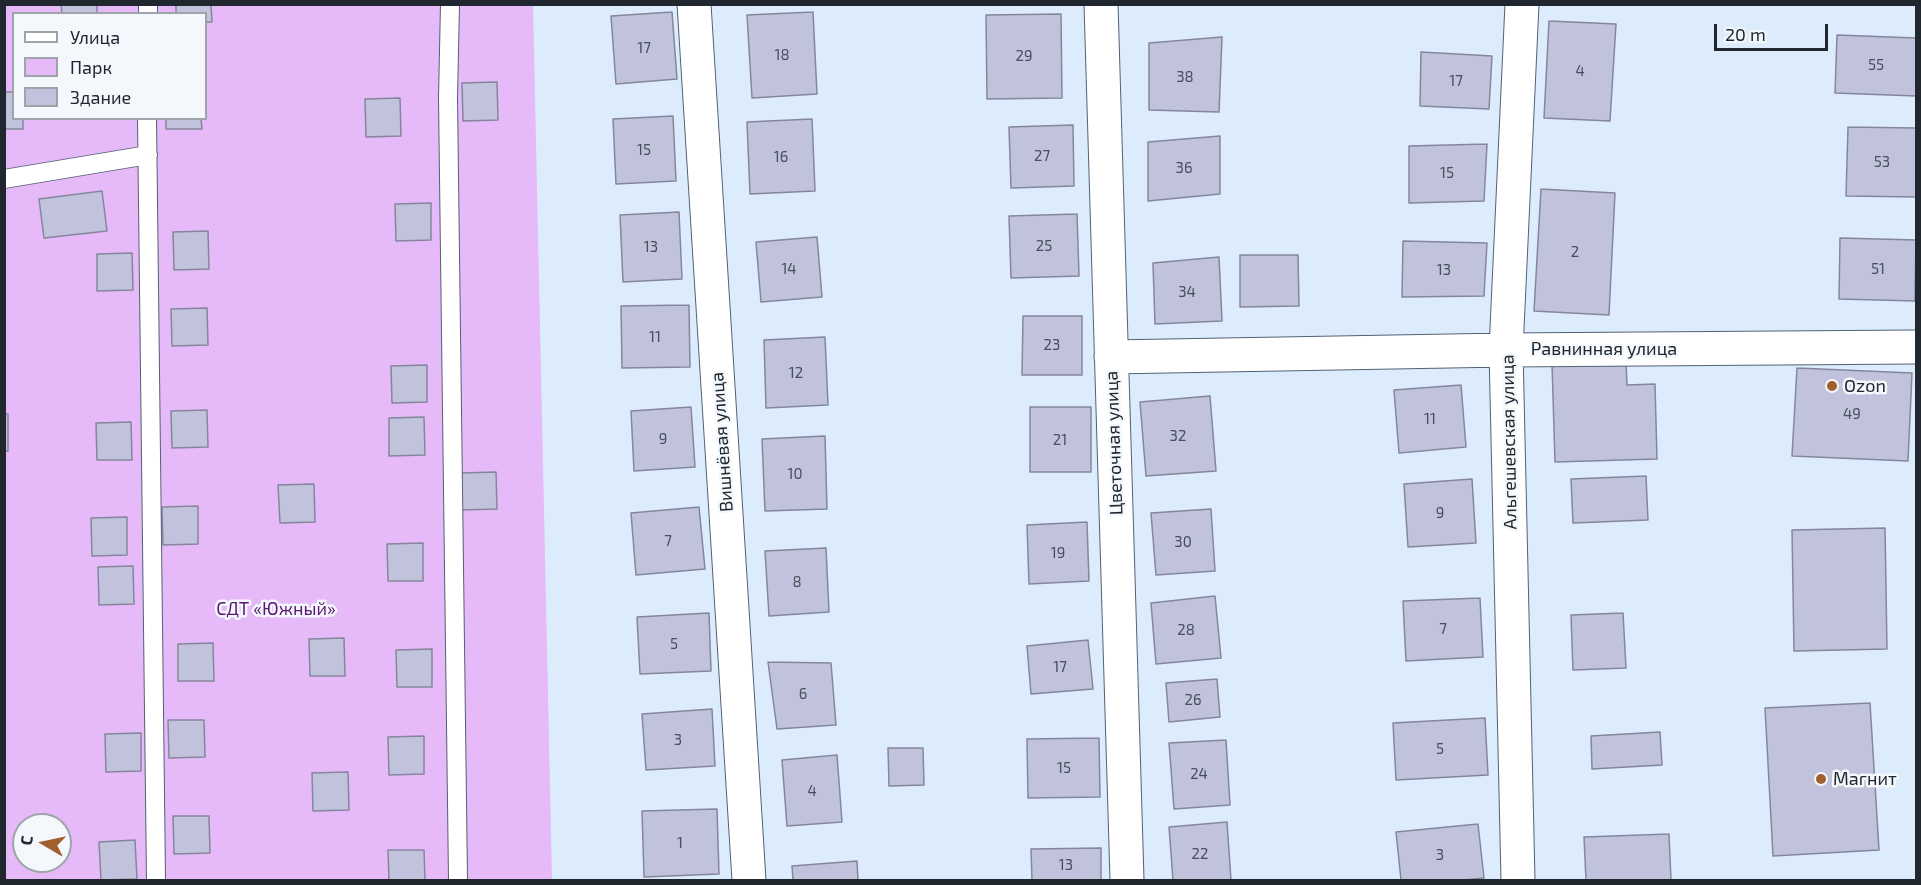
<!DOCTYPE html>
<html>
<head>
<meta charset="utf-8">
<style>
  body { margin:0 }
  #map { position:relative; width:1921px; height:885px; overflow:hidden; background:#dcecfd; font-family:"Exo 2",sans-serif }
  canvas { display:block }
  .frame { position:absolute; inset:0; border:6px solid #20272f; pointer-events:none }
  .legend { position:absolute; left:12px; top:12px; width:195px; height:108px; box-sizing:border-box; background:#f4f8fc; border:2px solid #9fa4aa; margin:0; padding:8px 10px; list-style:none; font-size:18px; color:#20272f }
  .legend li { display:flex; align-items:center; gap:12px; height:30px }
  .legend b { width:30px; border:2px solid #9fa4aa }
  .north { position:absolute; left:12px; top:813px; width:60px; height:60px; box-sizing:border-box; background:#f4f8fc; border:2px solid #9fa4aa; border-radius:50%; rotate:279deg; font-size:16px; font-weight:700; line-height:24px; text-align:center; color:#20272f }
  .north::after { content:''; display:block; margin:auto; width:21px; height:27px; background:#a25f2e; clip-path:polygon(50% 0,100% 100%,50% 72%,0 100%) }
  .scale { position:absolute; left:1714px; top:24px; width:114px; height:27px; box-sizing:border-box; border:3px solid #20272f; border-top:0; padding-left:8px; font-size:18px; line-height:21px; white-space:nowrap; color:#20272f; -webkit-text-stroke:4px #f4f8fc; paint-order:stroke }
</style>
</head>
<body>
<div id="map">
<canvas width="1921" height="885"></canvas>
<div class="frame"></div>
<ul class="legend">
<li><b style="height:8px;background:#fff"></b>Улица</li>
<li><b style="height:16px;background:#e6b9f8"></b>Парк</li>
<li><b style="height:16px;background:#c1c3dc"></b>Здание</li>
</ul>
<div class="north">С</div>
<div class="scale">20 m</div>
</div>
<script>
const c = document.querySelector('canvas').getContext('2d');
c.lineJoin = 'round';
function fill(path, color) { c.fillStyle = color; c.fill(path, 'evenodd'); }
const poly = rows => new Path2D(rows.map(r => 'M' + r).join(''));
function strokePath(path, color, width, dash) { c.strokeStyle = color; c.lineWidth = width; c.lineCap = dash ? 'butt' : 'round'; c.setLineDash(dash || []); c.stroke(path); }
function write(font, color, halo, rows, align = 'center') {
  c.font = font + ' "Exo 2",sans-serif'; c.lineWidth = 5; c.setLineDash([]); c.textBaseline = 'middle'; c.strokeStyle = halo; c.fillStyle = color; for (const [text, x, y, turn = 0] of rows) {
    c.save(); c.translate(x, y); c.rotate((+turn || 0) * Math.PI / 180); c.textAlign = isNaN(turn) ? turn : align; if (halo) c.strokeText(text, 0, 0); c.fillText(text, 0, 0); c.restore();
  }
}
const green = poly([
  [5,5,533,5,552,880,5,880],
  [14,14,206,14,206,118,14,118],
  [24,825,60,825,60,861,24,861]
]);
const building = poly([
  [61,4,97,4,97,14,62,14,61,4],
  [176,4,211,4,212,22,206,22,206,14,176,14,176,4],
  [672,12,677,79,616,84,611,16,672,12],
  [813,12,817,94,752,98,747,15,813,12],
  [1061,14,1062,98,987,99,986,15,1061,14],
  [1549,21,1616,24,1610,121,1544,118,1549,21],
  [1837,35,1916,38,1916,96,1835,93,1837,35],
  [1222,37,1219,112,1149,110,1149,43,1222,37],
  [1421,52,1492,56,1489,109,1420,106,1421,52],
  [497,82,498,120,463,121,462,83,497,82],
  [4,92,14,92,14,118,23,118,23,129,4,129,4,92],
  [400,98,401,136,366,137,365,99,400,98],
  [673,116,676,181,616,184,613,119,673,116],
  [166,118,201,118,202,129,166,129,166,118],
  [812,119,815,191,750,194,747,122,812,119],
  [1073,125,1074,186,1011,188,1009,127,1073,125],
  [1848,127,1916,128,1916,197,1846,196,1848,127],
  [1220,136,1220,194,1148,201,1148,142,1220,136],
  [1487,144,1484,201,1409,203,1409,146,1487,144],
  [1541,189,1615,193,1609,315,1534,311,1541,189],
  [102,191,107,231,44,238,39,199,102,191],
  [431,203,431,240,396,241,395,204,431,203],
  [679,212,682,279,623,282,620,215,679,212],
  [1077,214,1079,276,1011,278,1009,216,1077,214],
  [208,231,209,269,174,270,173,232,208,231],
  [817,237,822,297,761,302,756,242,817,237],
  [1840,238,1916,240,1915,301,1839,299,1840,238],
  [1403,241,1487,243,1484,296,1402,297,1403,241],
  [132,253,133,290,97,291,97,254,132,253],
  [1240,255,1298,255,1299,306,1240,307,1240,255],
  [1219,257,1222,321,1155,324,1153,263,1219,257],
  [689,305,690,367,622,368,621,306,689,305],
  [207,308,208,345,172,346,171,309,207,308],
  [1023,316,1082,316,1082,375,1022,375,1023,316],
  [825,337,828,405,766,408,764,340,825,337],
  [1626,362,1627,385,1655,384,1657,459,1555,462,1552,364,1626,362],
  [427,365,427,402,392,403,391,366,427,365],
  [1797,368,1912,373,1908,461,1792,456,1797,368],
  [1461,385,1466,447,1399,453,1394,390,1461,385],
  [1210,396,1216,471,1146,476,1140,402,1210,396],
  [691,407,695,467,634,471,631,411,691,407],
  [1030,407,1091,407,1091,472,1030,472,1030,407],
  [207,410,208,447,172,448,171,411,207,410],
  [4,414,8,414,8,451,4,452,4,414],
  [424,417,425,455,389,456,389,418,424,417],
  [131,422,132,460,97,460,96,423,131,422],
  [825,436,827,509,765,511,762,439,825,436],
  [496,472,497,509,461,510,461,473,496,472],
  [1646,476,1648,520,1573,523,1571,479,1646,476],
  [1472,479,1476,543,1408,547,1404,484,1472,479],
  [314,484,315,522,280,523,278,485,314,484],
  [198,506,198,544,163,545,162,507,198,506],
  [699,507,705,569,636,575,631,513,699,507],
  [1211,509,1215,571,1156,575,1151,513,1211,509],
  [127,517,127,555,92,556,91,518,127,517],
  [1087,522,1089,581,1029,584,1027,525,1087,522],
  [1885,528,1887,649,1794,651,1792,530,1885,528],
  [423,543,423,581,388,581,387,544,423,543],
  [826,548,829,612,769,616,765,551,826,548],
  [133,566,134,604,99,605,98,567,133,566],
  [1215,596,1221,658,1156,664,1151,603,1215,596],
  [1480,598,1483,657,1406,661,1403,601,1480,598],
  [709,613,711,671,640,674,637,617,709,613],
  [1623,613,1626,668,1573,670,1571,615,1623,613],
  [344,638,345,676,310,676,309,639,344,638],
  [1088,640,1093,689,1031,694,1027,646,1088,640],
  [213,643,214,681,178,681,178,644,213,643],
  [432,649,432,687,397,687,396,650,432,649],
  [768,662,831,663,836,725,777,729,768,662],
  [1217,679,1220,717,1169,722,1166,683,1217,679],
  [1870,703,1879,850,1773,856,1765,708,1870,703],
  [712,709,715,766,646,770,642,714,712,709],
  [1485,718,1488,775,1396,780,1393,723,1485,718],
  [168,720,204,720,205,757,169,758,168,720],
  [1660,732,1662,765,1592,769,1591,736,1660,732],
  [141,733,141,771,106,772,105,734,141,733],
  [424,736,424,774,389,775,388,737,424,736],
  [1099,738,1100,797,1028,798,1027,739,1099,738],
  [1226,740,1230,805,1174,809,1169,743,1226,740],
  [888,748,923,748,924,785,889,786,888,748],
  [837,755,842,822,787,826,782,760,837,755],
  [348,772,349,810,313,811,312,773,348,772],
  [717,809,719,874,644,877,642,811,717,809],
  [173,816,209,816,210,853,174,854,173,816],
  [1227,822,1231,880,1173,880,1169,827,1227,822],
  [1478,824,1484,878,1464,880,1401,880,1396,832,1478,824],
  [1669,834,1671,880,1586,880,1584,837,1669,834],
  [135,840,137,879,101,880,99,842,135,840],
  [1101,848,1101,880,1032,880,1031,849,1101,848],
  [388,850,424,850,425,880,389,880,388,850],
  [857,861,858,880,793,880,792,866,857,861]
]);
const lane = poly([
  [450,4,448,98,458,880],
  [148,14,148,4],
  [147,118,156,880],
  [4,179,148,155]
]);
const street = poly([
  [694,4,749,880],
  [1101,4,1127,880],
  [1111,357,1506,350,1916,347],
  [1518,880,1506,350,1522,4]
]);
const markers = [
  [1832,386,6,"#a25f2e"],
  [1821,779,6,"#a25f2e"]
];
const numberNames = [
  ["17",644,48],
  ["18",782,55],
  ["29",1024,56],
  ["55",1876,65],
  ["4",1580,71],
  ["38",1185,77],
  ["17",1456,81],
  ["15",644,150],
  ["27",1042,156],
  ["16",781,157],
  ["53",1882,162],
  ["36",1184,168],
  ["15",1447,173],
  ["25",1044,246],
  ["13",651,247],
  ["2",1575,252],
  ["14",789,269],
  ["51",1878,269],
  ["13",1444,270],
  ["34",1187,292],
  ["11",655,337],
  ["23",1052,345],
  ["12",796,373],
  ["49",1852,414],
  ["11",1430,419],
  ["32",1178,436],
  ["9",663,439],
  ["21",1060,440],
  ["10",795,474],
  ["9",1440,513],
  ["7",668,541],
  ["30",1183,542],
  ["19",1058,553],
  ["8",797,582],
  ["7",1443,629],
  ["28",1186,630],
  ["5",674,644],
  ["17",1060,667],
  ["6",803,694],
  ["26",1193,700],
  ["3",678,740],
  ["5",1440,749],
  ["15",1064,768],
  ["24",1199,774],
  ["4",812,791],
  ["1",680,843],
  ["22",1200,854],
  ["3",1440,855],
  ["13",1066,865]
];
const streetNames = [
  ["Равнинная улица",1604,349],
  ["Вишнёвая улица",722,442,-94],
  ["Альгешевская улица",1509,442,-91],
  ["Цветочная улица",1114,443,-92]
];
const poiNames = [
  ["Ozon",1844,386],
  ["Магнит",1833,779]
];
const parkNames = [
  ["СДТ «Южный»",276,609]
];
fill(green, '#e6b9f8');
fill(building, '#c1c3dc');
strokePath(building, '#85869d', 1.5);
strokePath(lane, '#526274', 20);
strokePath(street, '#526274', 35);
strokePath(lane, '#fff', 18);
strokePath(street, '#fff', 33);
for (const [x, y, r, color] of markers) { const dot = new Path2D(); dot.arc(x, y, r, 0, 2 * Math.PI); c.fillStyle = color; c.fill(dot); strokePath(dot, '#f4f8fc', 2); }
write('15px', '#484e5a', null, numberNames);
write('18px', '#20272f', '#f4f8fc', streetNames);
write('18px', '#20272f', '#f4f8fc', poiNames, 'left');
write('18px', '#5c1773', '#f4f8fc', parkNames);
</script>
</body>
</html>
